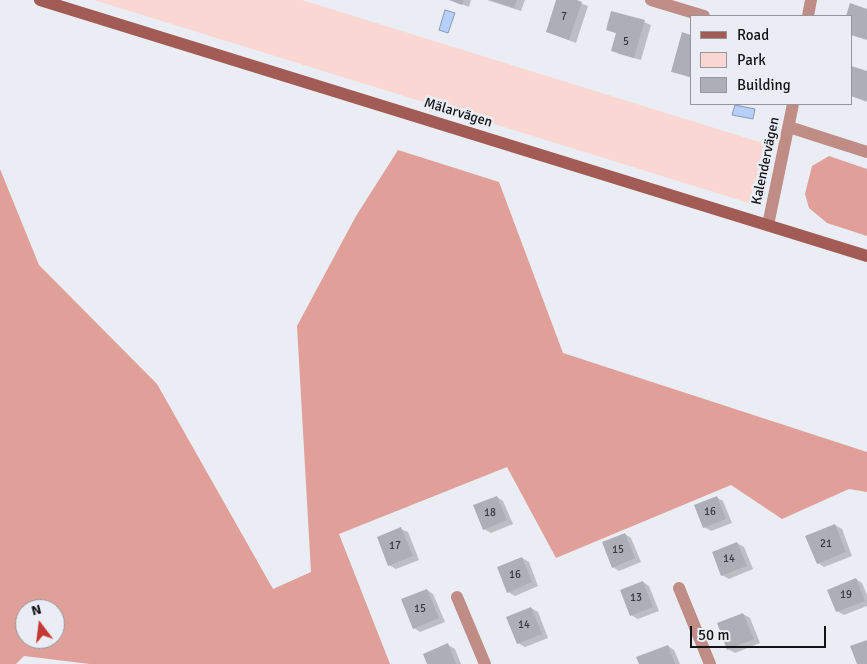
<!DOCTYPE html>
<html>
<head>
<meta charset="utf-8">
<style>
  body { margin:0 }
  #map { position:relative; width:867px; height:664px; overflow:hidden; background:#eaeef4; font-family:Signika,sans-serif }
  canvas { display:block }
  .legend { position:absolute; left:690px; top:15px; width:162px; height:90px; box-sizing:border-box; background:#eaeef4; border:1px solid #94969b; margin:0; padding:6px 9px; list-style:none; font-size:15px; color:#121315 }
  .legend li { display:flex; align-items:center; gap:10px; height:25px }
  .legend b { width:25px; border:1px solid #94969b }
  .north { position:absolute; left:15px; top:599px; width:50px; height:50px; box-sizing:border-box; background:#eaeef4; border:1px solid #94969b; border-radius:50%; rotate:345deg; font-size:14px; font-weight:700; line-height:20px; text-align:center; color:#121315 }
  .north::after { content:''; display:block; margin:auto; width:18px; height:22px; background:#c63835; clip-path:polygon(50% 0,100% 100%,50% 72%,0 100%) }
  .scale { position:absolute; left:690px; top:626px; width:136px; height:22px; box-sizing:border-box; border:2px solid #121315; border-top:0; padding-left:6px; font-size:15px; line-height:18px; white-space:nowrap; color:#121315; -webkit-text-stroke:4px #eaeef4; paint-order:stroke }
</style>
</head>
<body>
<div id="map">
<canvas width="867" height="664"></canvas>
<ul class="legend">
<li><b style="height:6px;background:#a35c55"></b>Road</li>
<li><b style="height:14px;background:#fad7d2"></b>Park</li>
<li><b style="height:14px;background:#acb0b6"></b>Building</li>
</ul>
<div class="north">N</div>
<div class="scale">50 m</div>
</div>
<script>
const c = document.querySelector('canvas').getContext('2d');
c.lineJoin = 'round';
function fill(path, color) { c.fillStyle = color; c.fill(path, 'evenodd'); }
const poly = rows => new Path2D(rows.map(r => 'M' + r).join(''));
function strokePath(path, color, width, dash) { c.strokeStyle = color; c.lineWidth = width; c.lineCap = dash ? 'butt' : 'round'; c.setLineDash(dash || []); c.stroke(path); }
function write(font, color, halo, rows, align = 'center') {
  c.font = font + ' Signika,sans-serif'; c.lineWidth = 5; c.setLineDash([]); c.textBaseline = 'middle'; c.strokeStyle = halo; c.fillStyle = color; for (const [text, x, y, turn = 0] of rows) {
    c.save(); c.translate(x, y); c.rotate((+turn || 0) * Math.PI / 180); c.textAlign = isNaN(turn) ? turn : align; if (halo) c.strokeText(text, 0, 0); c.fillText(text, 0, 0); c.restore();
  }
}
const green = poly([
  [94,0,302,0,766,144,749,203]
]);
const forest = poly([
  [398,150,499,182,563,353,867,452,867,492,849,489,782,519,731,485,556,558,507,467,339,534,390,664,90,664,24,656,16,664,0,664,0,169,39,265,157,384,273,589,311,572,297,326,356,216],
  [25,609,55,609,55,639,25,639],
  [829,156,867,169,867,236,827,223,809,208,805,194,812,166]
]);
const water = poly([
  [445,10,455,13,448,33,439,30,445,10],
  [735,105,755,109,753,119,732,115,735,105]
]);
const shadow = poly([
  [451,0,471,0,469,7],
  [487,0,525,0,521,11],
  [558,0,573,0,588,6,576,43,547,32],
  [644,22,651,25,641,60,619,54,613,50,617,34,607,29],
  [691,36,691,78,673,71],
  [851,67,867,73,867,102,851,96],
  [497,497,503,501,513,524,491,533,484,529],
  [716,497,723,501,732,523,711,531,704,527],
  [835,525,842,529,852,556,824,567,818,563],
  [401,529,408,532,419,560,396,569,389,565],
  [625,534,631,538,641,562,619,571,613,567],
  [737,543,744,547,753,569,729,579,722,575],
  [522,558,529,562,538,586,515,596,508,592],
  [856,579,862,583,867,595,867,606,844,615,837,611],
  [643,582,649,586,659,611,638,619,631,615],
  [427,590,433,594,445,622,420,632,414,628],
  [531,608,538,612,548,638,525,647,518,643],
  [743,614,750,618,760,643,735,653,728,649],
  [448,645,455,649,461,664,428,664],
  [668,646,674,650,680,664,640,664]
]);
const building = poly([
  [449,0,464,0,462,5],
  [490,0,517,0,514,8],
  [556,0,577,0,582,2,569,40,546,32],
  [850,3,867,9,867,40,851,35,852,30,851,29,851,16,846,16],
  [611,11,645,20,634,58,611,51,616,33,606,30],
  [682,32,691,35,691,77,671,72],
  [851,66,867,71,867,101,851,96],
  [497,496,507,520,483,530,473,505],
  [717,496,726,519,703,528,694,505],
  [835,524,846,552,817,564,805,536],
  [401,527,413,556,388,566,377,537],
  [625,533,635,558,612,568,602,542],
  [737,542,747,566,721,576,712,552],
  [522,557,532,582,507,593,497,567],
  [856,578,865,601,836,612,827,590],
  [643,581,653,607,630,616,620,590],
  [427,589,439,618,413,629,401,599],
  [531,607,542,634,517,644,506,617],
  [743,613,754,639,727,650,717,623],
  [867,640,867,664,857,664,850,646],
  [448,643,456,664,427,664,423,654],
  [668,645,675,664,639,664,636,657]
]);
const street = poly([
  [651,0,704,16],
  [808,16,811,0],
  [789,127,867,152],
  [768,225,793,104],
  [679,588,710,664],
  [457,597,485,664]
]);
const secondary = poly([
  [40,0,867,256]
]);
const numberNames = [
  ["7",564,17],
  ["5",626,42],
  ["16",710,512],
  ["18",490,513],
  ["21",826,544],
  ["17",395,546],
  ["15",618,550],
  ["14",729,559],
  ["16",515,575],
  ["19",846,595],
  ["13",636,598],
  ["15",420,609],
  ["14",524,625]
];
const streetNames = [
  ["Mälarvägen",458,113,17],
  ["Kalendervägen",766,161,-78]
];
fill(green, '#fad7d2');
fill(forest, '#e09f98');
fill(water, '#b7d0f9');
strokePath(water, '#8697b5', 1);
fill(shadow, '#0003');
fill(building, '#acb0b6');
strokePath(street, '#bf8c86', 12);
strokePath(secondary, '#a35c55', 12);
write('11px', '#383a3d', null, numberNames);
write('14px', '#121315', '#eaeef4', streetNames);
</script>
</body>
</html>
